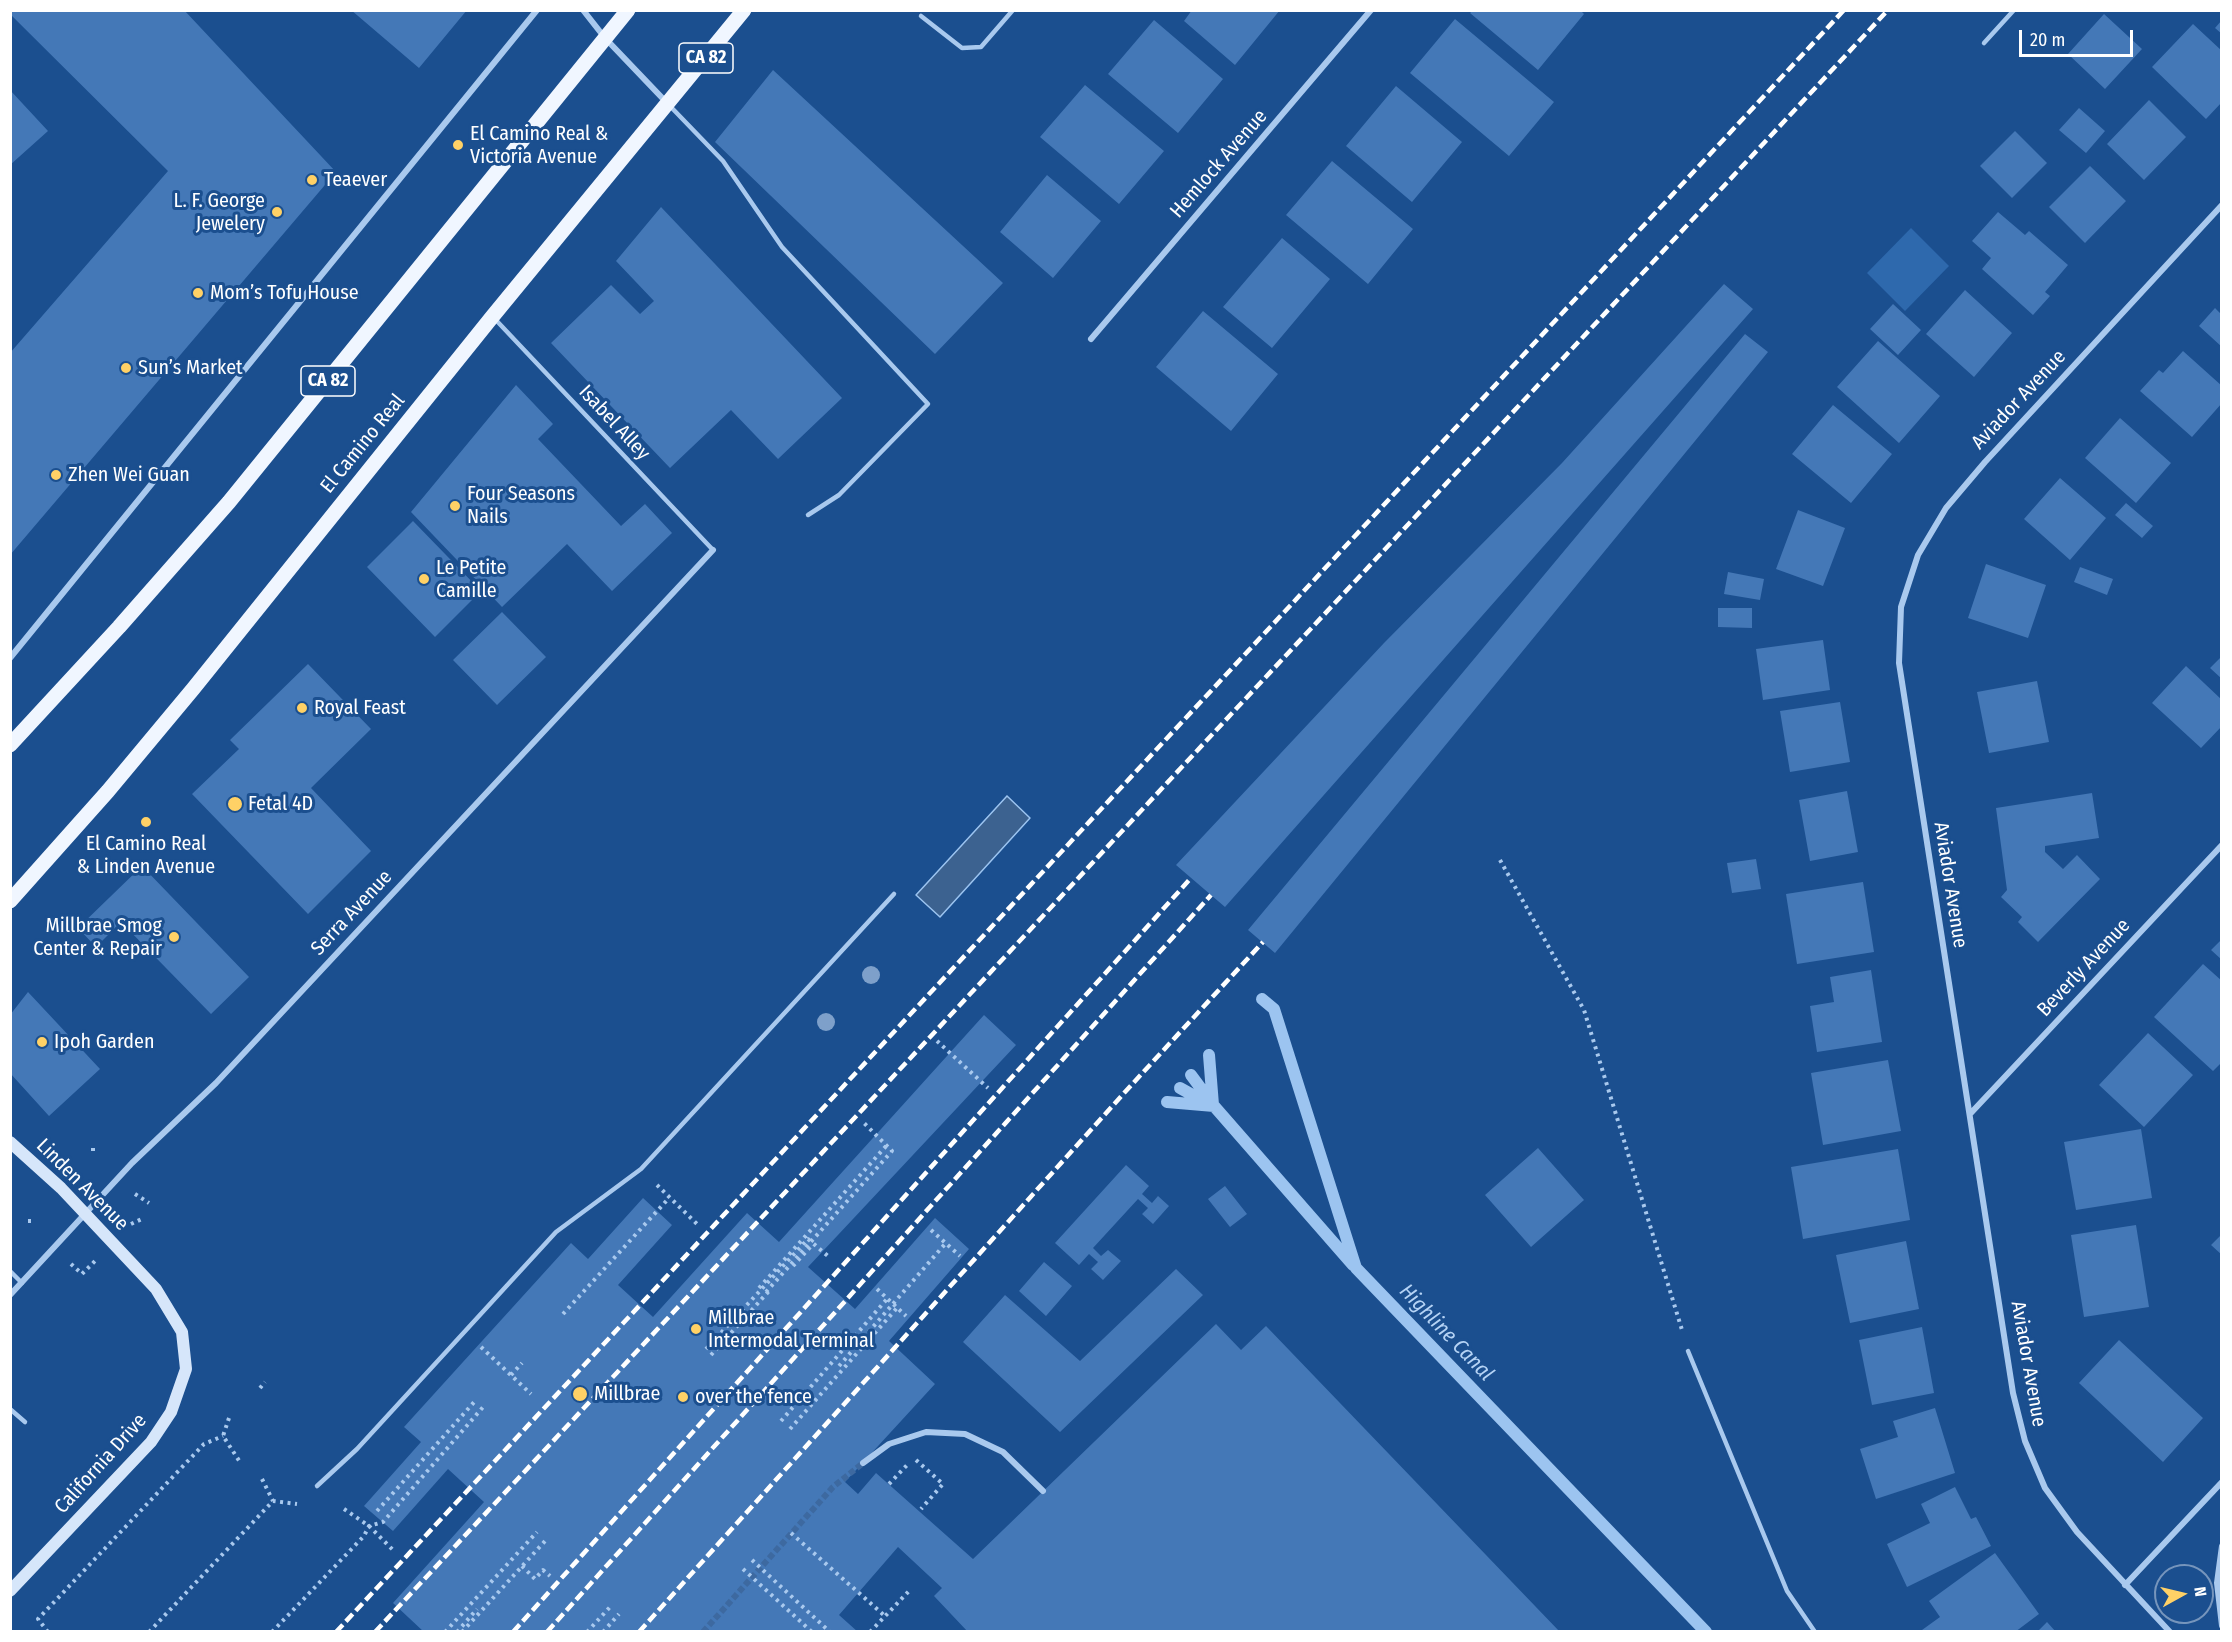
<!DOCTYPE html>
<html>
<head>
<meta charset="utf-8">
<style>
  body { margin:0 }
  #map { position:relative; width:2232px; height:1642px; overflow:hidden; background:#1b4f8f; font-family:"Fira Sans Condensed",sans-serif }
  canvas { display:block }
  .frame { position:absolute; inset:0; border:12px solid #fff; pointer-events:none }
  .north { position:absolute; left:2154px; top:1564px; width:60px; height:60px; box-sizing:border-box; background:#1b4f8f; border:2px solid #7695bc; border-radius:50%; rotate:82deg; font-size:16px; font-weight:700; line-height:24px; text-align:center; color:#fff }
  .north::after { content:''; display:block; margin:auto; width:21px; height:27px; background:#ffd166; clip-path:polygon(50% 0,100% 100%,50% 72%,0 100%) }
  .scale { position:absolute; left:2019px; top:30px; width:114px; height:27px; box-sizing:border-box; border:3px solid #fff; border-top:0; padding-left:8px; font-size:18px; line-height:21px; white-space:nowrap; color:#fff; -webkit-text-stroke:4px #1b4f8f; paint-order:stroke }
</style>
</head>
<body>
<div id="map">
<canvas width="2232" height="1642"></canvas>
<div class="frame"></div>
<div class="north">N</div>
<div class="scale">20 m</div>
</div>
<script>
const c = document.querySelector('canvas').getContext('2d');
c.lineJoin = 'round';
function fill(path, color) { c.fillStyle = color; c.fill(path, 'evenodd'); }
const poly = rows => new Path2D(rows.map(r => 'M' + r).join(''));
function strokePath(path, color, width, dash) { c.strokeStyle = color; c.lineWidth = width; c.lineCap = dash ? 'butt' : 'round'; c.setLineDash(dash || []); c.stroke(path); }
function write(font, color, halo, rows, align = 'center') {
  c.font = font + ' "Fira Sans Condensed",sans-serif'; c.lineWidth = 6; c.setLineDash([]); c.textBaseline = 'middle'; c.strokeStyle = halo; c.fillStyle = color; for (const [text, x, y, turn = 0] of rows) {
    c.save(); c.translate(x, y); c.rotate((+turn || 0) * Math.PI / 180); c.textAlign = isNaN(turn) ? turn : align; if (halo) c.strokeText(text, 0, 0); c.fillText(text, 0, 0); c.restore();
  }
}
const green = poly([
  [1911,228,1949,266,1905,311,1867,273]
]);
const water = poly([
  [1007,796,1030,818,940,917,916,895,1007,796]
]);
const stream = poly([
  [1262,999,1274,1009,1356,1268,1706,1632],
  [1209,1055,1213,1105],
  [1191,1075,1214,1106,1353,1265],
  [1180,1088,1207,1103],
  [1167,1102,1214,1106]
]);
const building = poly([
  [10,10,184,10,336,172,10,555,10,353,168,171,10,14],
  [351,10,467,10,419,68],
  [1192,10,1280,10,1235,65,1184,21],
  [1473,10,1580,10,1584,14,1538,70,1470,13],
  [2104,14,2142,49,2105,89,2068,54],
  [1455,19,1554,102,1509,156,1410,73],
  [1154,20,1223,79,1178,133,1108,74],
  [2222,20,2222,34,2215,28],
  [2193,24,2222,51,2222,102,2206,119,2152,67],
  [773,70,1003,283,935,354,715,142],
  [1085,85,1164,151,1119,204,1040,137],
  [1396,86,1462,142,1412,202,1346,146],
  [10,90,48,131,10,165],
  [2149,100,2186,137,2144,180,2107,144],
  [2079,108,2105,131,2086,153,2059,130],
  [2015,131,2047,163,2012,198,1980,166],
  [1332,161,1413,229,1368,284,1286,215],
  [2090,166,2126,201,2085,243,2049,207],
  [1047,175,1101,221,1053,278,1000,232],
  [661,207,842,398,778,459,731,410,670,468,551,343,611,285,640,314,654,301,616,261],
  [1998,212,2025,235,2029,231,2068,265,2045,292,2050,296,2033,315,1982,269,1991,258,1972,241],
  [1282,238,1330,279,1272,348,1223,307],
  [1724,284,1753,309,1225,907,1176,865,1384,643,1562,463],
  [1965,290,2012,333,1974,377,1926,334],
  [1893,304,1921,330,1898,355,1870,329],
  [2215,308,2220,313,2222,312,2222,347,2199,326],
  [1203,311,1278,374,1231,431,1156,367],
  [1745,334,1768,352,1275,953,1248,930],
  [1878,341,1940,396,1899,443,1837,387],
  [2183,351,2222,386,2222,403,2192,437,2140,391,2159,370,2163,373],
  [516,385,553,424,538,439,621,526,645,504,672,533,612,591,567,544,502,607,411,512],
  [1833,405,1892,454,1851,503,1792,454],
  [2120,418,2171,463,2136,503,2085,458],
  [2060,478,2106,518,2070,560,2024,519],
  [2126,503,2153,526,2142,538,2115,515],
  [1798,510,1845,528,1823,586,1776,569],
  [413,521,481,591,435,637,367,567],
  [1986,564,2046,585,2028,638,1968,618],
  [2080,567,2113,579,2107,595,2074,582],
  [1728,572,1764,579,1760,600,1724,594],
  [1718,608,1752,608,1752,628,1718,627],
  [502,612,546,657,497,705,453,660],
  [1823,640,1830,690,1763,700,1756,649],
  [2222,656,2222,679,2210,668],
  [308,664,371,729,311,788,371,851,308,914,192,794,239,749,230,740],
  [2186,666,2222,700,2222,726,2201,748,2152,703],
  [2037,681,2049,742,1989,753,1977,692],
  [1840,702,1850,762,1790,772,1780,711],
  [1847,791,1858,852,1810,861,1799,800],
  [2092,793,2099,838,2045,846,2045,852,2063,869,2077,855,2100,879,2038,942,2018,922,2022,917,2001,897,2007,890,1996,808],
  [1756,859,1761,889,1732,893,1727,863],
  [142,866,249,977,211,1014,121,922,96,947,78,928],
  [1863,882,1874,952,1797,964,1786,894],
  [2222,939,2222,960,2211,950],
  [2203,964,2222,981,2222,1062,2213,1071,2154,1017],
  [1871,970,1882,1042,1817,1052,1810,1006,1834,1002,1830,977],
  [28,992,100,1069,49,1116,10,1073,10,1015],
  [984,1015,1016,1045,808,1267,855,1309,935,1218,969,1249,889,1341,935,1384,845,1482,858,1494,876,1473,973,1559,1216,1324,1241,1350,1266,1326,1560,1632,968,1632,934,1596,942,1588,898,1547,839,1615,858,1632,424,1632,393,1603,484,1502,448,1469,393,1531,364,1506,421,1442,404,1427,571,1243,588,1259,643,1198,672,1225,618,1285,653,1317,747,1213,779,1242],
  [2148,1033,2193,1075,2144,1127,2099,1085],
  [1888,1060,1901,1131,1823,1145,1811,1073],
  [2141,1129,2152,1198,2076,1210,2064,1142],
  [1538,1148,1584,1200,1531,1247,1485,1195],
  [1898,1149,1910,1220,1803,1239,1791,1167],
  [1126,1165,1149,1186,1142,1194,1152,1203,1158,1196,1169,1206,1153,1224,1142,1214,1148,1208,1138,1199,1093,1248,1101,1256,1108,1250,1121,1261,1103,1280,1091,1269,1098,1262,1089,1254,1079,1265,1055,1243],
  [1225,1186,1247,1214,1230,1227,1208,1199],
  [2136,1225,2149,1307,2084,1317,2071,1235],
  [2222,1234,2222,1255,2211,1245],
  [1906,1241,1919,1309,1850,1323,1836,1255],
  [1044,1262,1072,1286,1046,1316,1019,1291],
  [1176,1269,1203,1295,1060,1432,963,1342,1005,1295,1080,1361],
  [1922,1327,1934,1393,1872,1405,1859,1340],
  [2119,1340,2203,1418,2163,1462,2079,1383],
  [1935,1408,1955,1473,1876,1499,1860,1449,1898,1437,1893,1421],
  [1955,1487,1971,1519,1976,1517,1991,1546,1907,1587,1887,1544,1930,1523,1921,1504],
  [1995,1553,2039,1614,2015,1632,1923,1632,1922,1630,1940,1617,1929,1601],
  [2047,1622,2056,1632,2037,1632]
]);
const streetTunnel = poly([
  [703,1632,833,1487,863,1463]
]);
const path = poly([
  [1500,860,1584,1010,1682,1330],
  [937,1041,988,1088],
  [93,1148,93,1153],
  [657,1185,697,1224],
  [135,1194,149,1203],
  [28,1221,32,1221],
  [131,1224,144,1218],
  [931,1230,960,1256],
  [71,1264,82,1274,95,1261],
  [793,1266,813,1244],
  [759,1288,887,1145],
  [877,1289,906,1316],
  [766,1292,892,1151,862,1121],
  [563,1314,669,1198],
  [481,1347,531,1394],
  [706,1349,808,1239,829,1257],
  [711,1355,769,1291],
  [839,1366,945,1244],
  [511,1375,522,1363],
  [260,1388,265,1382],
  [229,1418,223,1436,240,1462],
  [781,1421,887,1299],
  [790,1429,897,1308],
  [916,1460,943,1484,921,1509],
  [262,1479,273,1501],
  [889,1484,909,1463],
  [344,1509,369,1526,393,1550],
  [377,1511,476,1400],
  [791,1533,885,1616],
  [752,1560,830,1632],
  [522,1566,535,1579,543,1570,550,1576],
  [743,1569,812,1632],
  [48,1632,38,1619,204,1444,223,1436],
  [149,1632,273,1501,297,1504],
  [272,1632,364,1536,369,1526,383,1522,484,1406],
  [445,1632,537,1532],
  [457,1632,477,1609],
  [462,1632,546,1540],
  [587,1632,611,1606],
  [603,1632,619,1614],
  [870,1632,910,1590]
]);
const lane = poly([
  [921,16,962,48,981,47,1013,10],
  [1984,43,2014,10],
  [669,105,723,161,782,247,928,404,839,495,808,515],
  [494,318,713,550],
  [10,1271,22,1283],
  [1688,1351,1787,1591,1815,1632],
  [10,1409,25,1422],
  [317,1486,357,1449,556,1232,641,1169,894,894]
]);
const street = poly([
  [583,10,605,38,668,104],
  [1091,339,1371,10],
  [10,658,537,10],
  [1970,1114,2222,845],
  [10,1295,132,1163,216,1083,713,550],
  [863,1463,889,1444,926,1432,965,1434,1003,1452,1043,1491],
  [2222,1546,2217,1583,2222,1626],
  [2125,1585,2222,1482],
  [2170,1632,2077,1532,2045,1488,2025,1441,2013,1393,1899,663,1901,607,1918,555,1946,508,1985,462,2222,205]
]);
const secondary = poly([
  [10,1142,61,1188,156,1289,182,1332,186,1369,171,1412,151,1442,10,1591]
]);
const primary = poly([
  [10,745,119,627,229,502,628,10],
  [10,901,108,791,193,689,492,317,744,10]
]);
const rail = poly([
  [336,1632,1844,10],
  [375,1632,1888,10],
  [513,1632,1191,878],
  [547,1632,1211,895],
  [639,1632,1125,1092,1263,942]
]);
const trees = [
  [871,975],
  [826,1022]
];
const markers = [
  [458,145,6,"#ffd166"],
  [312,180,6,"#ffd166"],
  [277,212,6,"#ffd166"],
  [198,293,6,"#ffd166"],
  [126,368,6,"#ffd166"],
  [56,475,6,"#ffd166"],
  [455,506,6,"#ffd166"],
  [424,579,6,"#ffd166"],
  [302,708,6,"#ffd166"],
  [235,804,8,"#ffd166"],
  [146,822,6,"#ffd166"],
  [174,937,6,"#ffd166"],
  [42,1042,6,"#ffd166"],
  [696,1329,6,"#ffd166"],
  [580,1394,8,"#ffd166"],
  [683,1397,6,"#ffd166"]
];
const shields = [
  [706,58,54],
  [328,381,54]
];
const shieldNames = [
  ["CA 82",706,58],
  ["CA 82",328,381]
];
const poiNames = [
  ["El Camino Real &",470,134],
  ["Victoria Avenue",470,157],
  ["Teaever",324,180],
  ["L. F. George",265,201,"right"],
  ["Jewelery",265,224,"right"],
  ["Mom’s Tofu House",210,293],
  ["Sun’s Market",138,368],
  ["Zhen Wei Guan",68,475],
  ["Four Seasons",467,494],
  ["Nails",467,517],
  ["Le Petite",436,568],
  ["Camille",436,591],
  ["Royal Feast",314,708],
  ["Fetal 4D",248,804],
  ["El Camino Real",146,844,"center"],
  ["& Linden Avenue",146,867,"center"],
  ["Millbrae Smog",162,926,"right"],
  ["Center & Repair",162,949,"right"],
  ["Ipoh Garden",54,1042],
  ["Millbrae",708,1318],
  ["Intermodal Terminal",708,1341],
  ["Millbrae",594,1394],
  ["over the fence",695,1397]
];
const streetNames = [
  ["Hemlock Avenue",1219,164,-49],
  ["Aviador Avenue",2019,400,-47],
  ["Isabel Alley",614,423,47],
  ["El Camino Real",363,444,-51],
  ["Aviador Avenue",1950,885,81],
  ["Serra Avenue",352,913,-47],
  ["Beverly Avenue",2084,968,-47],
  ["Linden Avenue",82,1185,45],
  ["Aviador Avenue",2028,1364,80],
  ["California Drive",101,1464,-48]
];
const waterNames = [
  ["Highline Canal",1446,1333,46]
];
fill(green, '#2e69ad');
fill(water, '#3c6290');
strokePath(water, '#9cc4f0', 1.5);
strokePath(stream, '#9cc4f0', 12);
fill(building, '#4478b7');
strokePath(streetTunnel, '#3d69a0', 6, [6, 3]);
strokePath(path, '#a9c9ee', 4, [3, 4.5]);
strokePath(lane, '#a9c9ee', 4.5);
strokePath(street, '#a9c9ee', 6);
strokePath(secondary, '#d6e6fa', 12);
strokePath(primary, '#f0f6ff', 15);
strokePath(rail, '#fff', 4.5, [10, 4.5]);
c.fillStyle = '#7ea0ca';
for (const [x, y] of trees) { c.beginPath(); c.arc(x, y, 9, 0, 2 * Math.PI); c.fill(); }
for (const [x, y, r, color] of markers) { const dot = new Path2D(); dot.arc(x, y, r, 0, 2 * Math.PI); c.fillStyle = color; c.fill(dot); strokePath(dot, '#1b4f8f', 2); }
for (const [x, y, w] of shields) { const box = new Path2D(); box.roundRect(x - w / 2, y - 15, w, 30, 4.5); c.fillStyle = '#1b4f8f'; c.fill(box); strokePath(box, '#fff', 1.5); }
write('bold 18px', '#fff', null, shieldNames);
write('20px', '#fff', '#1b4f8f', poiNames, 'left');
write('20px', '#fff', '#1b4f8f', streetNames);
write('italic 21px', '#b5d3f5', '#1b4f8f', waterNames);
</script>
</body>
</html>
